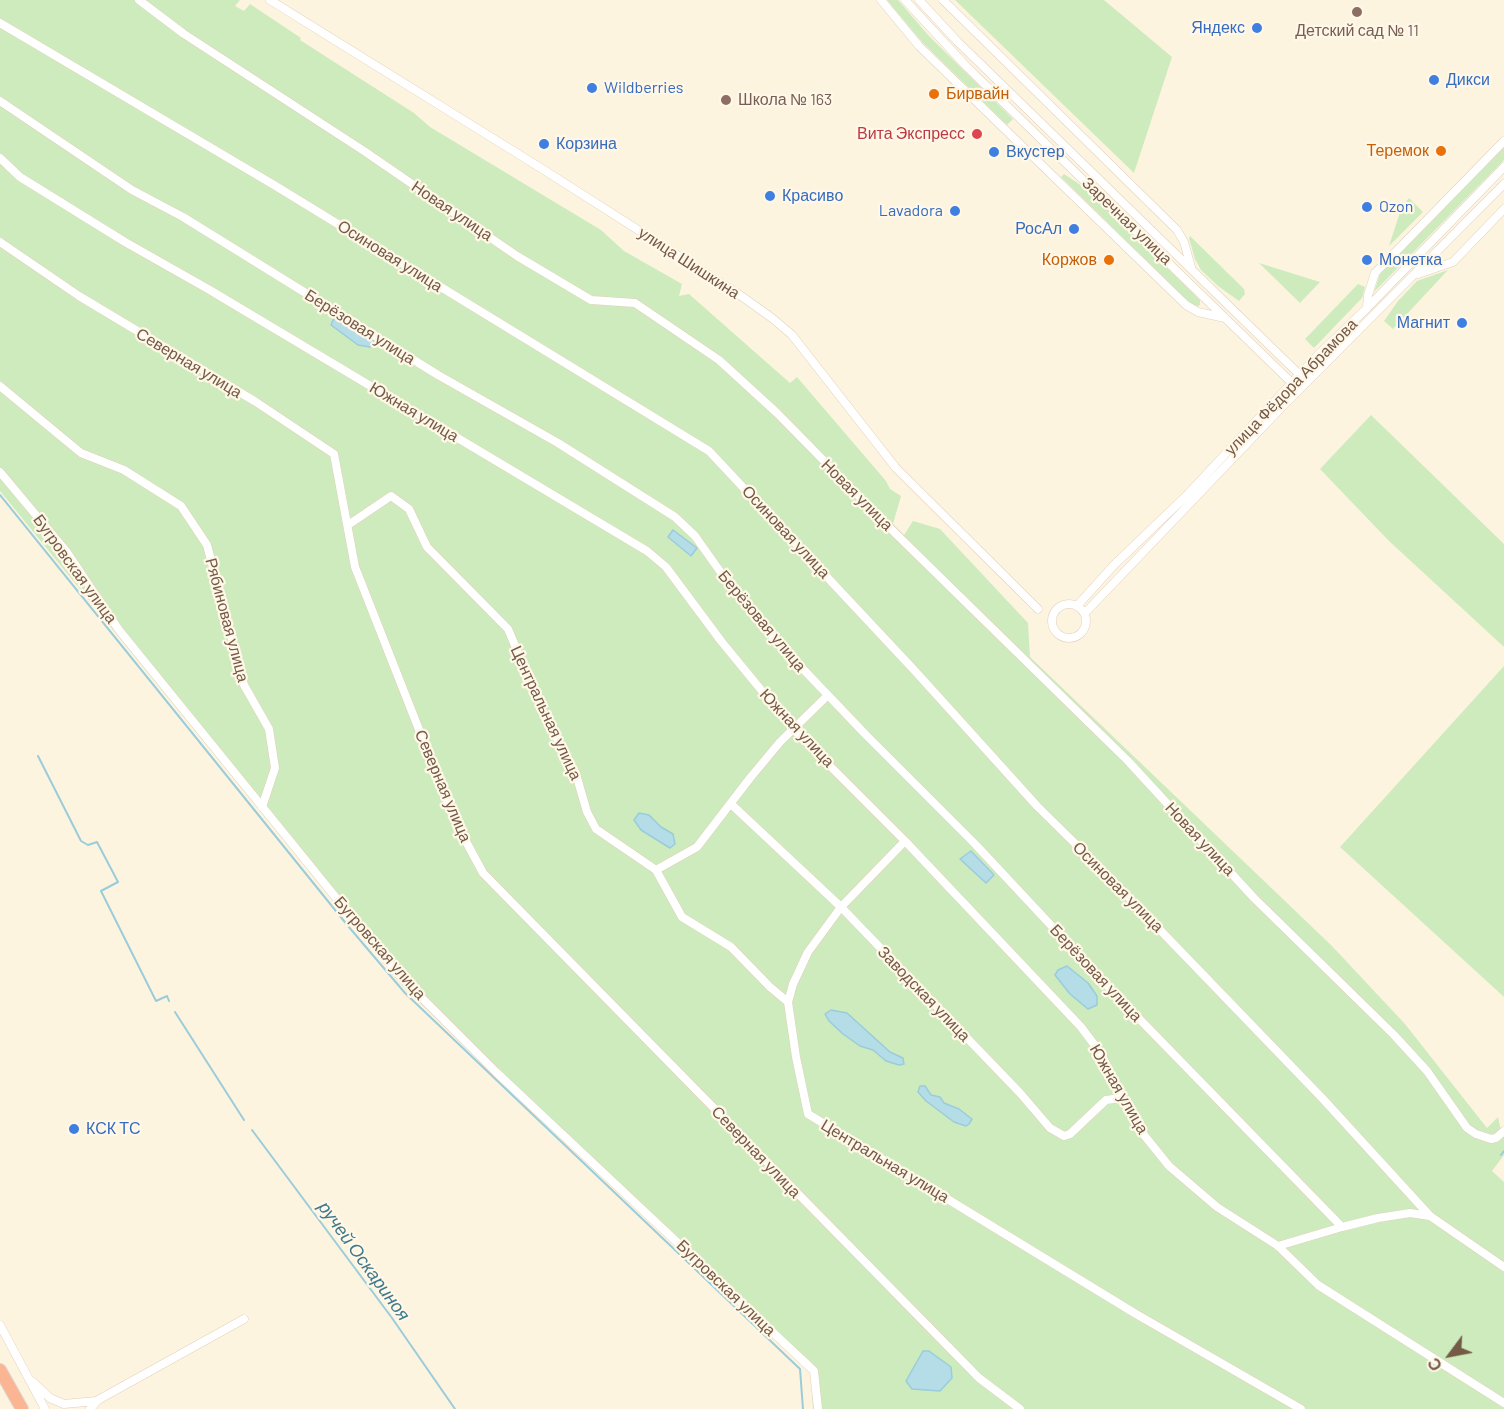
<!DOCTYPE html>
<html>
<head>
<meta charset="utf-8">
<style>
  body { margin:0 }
  #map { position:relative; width:1504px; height:1409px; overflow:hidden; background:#fdf4e0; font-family:Barlow,sans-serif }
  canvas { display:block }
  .north { position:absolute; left:1420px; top:1325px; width:60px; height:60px; -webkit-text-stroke:4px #fff7e8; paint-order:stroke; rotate:238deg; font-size:16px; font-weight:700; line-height:24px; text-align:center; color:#755a46 }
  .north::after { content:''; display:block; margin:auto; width:21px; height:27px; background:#755a46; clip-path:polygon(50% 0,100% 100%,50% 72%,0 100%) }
</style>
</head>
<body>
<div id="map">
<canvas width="1504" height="1409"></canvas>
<div class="north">С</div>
</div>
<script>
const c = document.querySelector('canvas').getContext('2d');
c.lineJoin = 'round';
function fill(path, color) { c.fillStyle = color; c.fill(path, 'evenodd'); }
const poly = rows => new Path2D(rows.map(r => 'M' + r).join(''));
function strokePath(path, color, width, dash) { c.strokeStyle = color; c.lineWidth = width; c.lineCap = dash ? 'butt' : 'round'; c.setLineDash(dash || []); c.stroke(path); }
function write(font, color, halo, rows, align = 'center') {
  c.font = font + ' Barlow,sans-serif'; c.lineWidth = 4.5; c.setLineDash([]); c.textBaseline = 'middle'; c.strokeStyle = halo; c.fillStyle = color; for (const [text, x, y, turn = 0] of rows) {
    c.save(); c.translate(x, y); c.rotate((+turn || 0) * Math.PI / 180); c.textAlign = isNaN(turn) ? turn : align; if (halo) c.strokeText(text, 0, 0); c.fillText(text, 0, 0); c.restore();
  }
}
const green = poly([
  [0,0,240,0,235,6,244,11,250,4,301,38,300,40,414,113,430,127,601,230,624,251,682,284,679,296,689,294,790,383,797,377,886,481,890,489,901,496,893,524,904,535,913,521,940,529,1028,623,1030,657,1332,946,1405,1024,1487,1128,1498,1117,1502,1136,1504,1135,1504,1155,1492,1171,1504,1182,1504,1409,813,1409,811,1372,405,989,0,491],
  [887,0,898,0,929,36,1013,119,1007,125,922,42],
  [955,0,1104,0,1172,57,1134,173],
  [1504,147,1504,160,1374,292,1380,274],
  [1064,174,1085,188,1200,300,1200,305,1196,307,1191,304,1061,177],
  [1409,198,1423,212,1389,246,1402,206],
  [1190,236,1244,289,1245,294,1239,301,1218,286,1201,270,1195,259,1189,238],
  [1259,263,1320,282,1300,303],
  [1448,270,1393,329,1384,321,1398,301,1417,281],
  [1358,284,1365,287,1362,298,1314,348,1305,339],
  [1371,415,1504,544,1504,647,1389,541,1320,469],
  [1504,666,1504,997,1340,847]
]);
const water = poly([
  [339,318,374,339,375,344,370,347,358,345,331,325,333,320,339,318],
  [673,530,697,548,691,556,668,537,673,530],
  [639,813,649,815,661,827,673,834,675,844,670,848,641,830,634,820,639,813],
  [971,851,994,875,986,883,960,859,971,851],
  [1067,966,1088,983,1097,996,1097,1005,1088,1009,1070,994,1055,975,1058,970,1067,966],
  [831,1010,847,1013,890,1052,903,1058,904,1064,899,1065,886,1061,873,1050,860,1046,843,1034,829,1021,825,1014,831,1010],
  [920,1086,925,1086,931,1095,940,1097,944,1103,959,1109,972,1119,969,1124,966,1126,954,1122,926,1101,918,1092,920,1086],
  [923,1351,929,1351,951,1367,952,1378,940,1391,912,1389,906,1381,923,1351]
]);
const stream = poly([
  [0,495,348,926,405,993,800,1369,803,1409],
  [38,756,81,841,88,845,97,842,118,882,101,891,156,1001,167,996,169,1001],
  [175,1012,244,1120],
  [252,1130,392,1318,455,1409],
  [1501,1155,1504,1151]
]);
const minor = poly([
  [139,0,184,34,364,151,517,256,591,300,635,303,719,360,777,413,894,532,1128,761,1254,898,1394,1035,1427,1071,1467,1128,1476,1134,1491,1139,1496,1138,1504,1131],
  [270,0,544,170,737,293,772,318,792,335,896,468,1038,609],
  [881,0,919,46,1186,305,1198,312,1225,318],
  [905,0,967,67,1294,385],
  [919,0,957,41,1303,378],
  [943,0,1177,230,1184,242,1191,267],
  [0,23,274,185,709,451,915,671,1037,806,1108,876,1323,1099,1430,1216,1504,1267],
  [0,101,132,190,183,217,438,375,558,443,675,517,695,536,734,591,782,647,867,736,975,844,1117,996,1342,1227,1378,1218,1410,1213,1430,1216],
  [0,158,20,177,125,242,208,289,647,551,666,567,721,641,794,730,905,841,1081,1027,1102,1055,1121,1098,1144,1135,1169,1166,1217,1207,1278,1246,1318,1285,1504,1403],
  [0,242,79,296,256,402,334,454,355,567,455,821,483,873,979,1378,1020,1409],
  [1418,274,1453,262,1504,209],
  [1367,308,1368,295,1375,273,1504,141],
  [0,386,81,453,124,470,181,506,207,545,244,685,269,729,275,768,262,807],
  [0,472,66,551,119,630,397,973,496,1072,814,1371,818,1409],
  [348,525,391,496,409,509,427,547,508,629,544,714,576,774,587,812,596,829,656,870,682,917,731,947,770,987,788,1002,796,1057,808,1114,1136,1314,1301,1409],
  '1052 621a17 17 0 1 1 34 0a17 17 0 1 1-34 0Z',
  [1077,606,1113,566,1187,495,1317,356,1367,308,1504,167],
  [1085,613,1281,408,1504,184],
  [731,804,841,907,1020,1093,1050,1128,1064,1136,1070,1134,1106,1100,1121,1098],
  [656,870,697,847,750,778,780,742,828,695],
  [788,1002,793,984,808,952,841,907,905,841],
  [1278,1246,1342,1227],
  [0,1325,45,1409],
  [33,1382,50,1398,64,1404,97,1401],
  [90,1409,98,1400,244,1319]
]);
const highway = poly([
  [0,1370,22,1409]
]);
const markers = [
  [1357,12,6,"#8d6e63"],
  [1257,28,6,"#3f7fe0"],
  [1434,80,6,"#3f7fe0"],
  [592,88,6,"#3f7fe0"],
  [934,94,6,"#e8710a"],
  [726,100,6,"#8d6e63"],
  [977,134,6,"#e0444e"],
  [544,144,6,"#3f7fe0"],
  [1441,151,6,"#e8710a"],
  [994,152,6,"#3f7fe0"],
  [770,196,6,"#3f7fe0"],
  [1367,207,6,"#3f7fe0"],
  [955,211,6,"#3f7fe0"],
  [1074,229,6,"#3f7fe0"],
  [1109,260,6,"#e8710a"],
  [1367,260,6,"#3f7fe0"],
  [1462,323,6,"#3f7fe0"],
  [74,1129,6,"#3f7fe0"]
];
const shopNames = [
  ["Яндекс",1245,28,"right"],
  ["Дикси",1446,80],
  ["Wildberries",604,88],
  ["Корзина",556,144],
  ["Вкустер",1006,152],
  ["Красиво",782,196],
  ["Ozon",1379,207],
  ["Lavadora",943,211,"right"],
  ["РосАл",1062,229,"right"],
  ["Монетка",1379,260],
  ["Магнит",1450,323,"right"],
  ["КСК ТС",86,1129]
];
const educationNames = [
  ["Детский сад № 11",1357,31],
  ["Школа № 163",738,100,"left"]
];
const foodNames = [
  ["Бирвайн",946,94,"left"],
  ["Теремок",1429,151],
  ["Коржов",1097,260]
];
const healthNames = [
  ["Вита Экспресс",965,134]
];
const streetNames = [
  ["Новая улица",452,211,34],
  ["Заречная улица",1127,221,44],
  ["Осиновая улица",390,256,32],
  ["улица Шишкина",689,263,33],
  ["Берёзовая улица",360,327,32],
  ["Северная улица",189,363,31],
  ["улица Фёдора Абрамова",1291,387,-46],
  ["Южная улица",414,412,31],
  ["Новая улица",857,495,45],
  ["Осиновая улица",786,532,47],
  ["Бугровская улица",75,569,54],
  ["Рябиновая улица",227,620,75],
  ["Берёзовая улица",762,621,50],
  ["Центральная улица",546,713,65],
  ["Южная улица",797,728,47],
  ["Северная улица",443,786,67],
  ["Новая улица",1200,839,47],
  ["Осиновая улица",1118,887,45],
  ["Бугровская улица",380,948,49],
  ["Берёзовая улица",1096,973,47],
  ["Заводская улица",924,994,46],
  ["Южная улица",1119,1089,60],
  ["Северная улица",756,1152,46],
  ["Центральная улица",885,1161,31],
  ["Бугровская улица",726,1288,44]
];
const waterNames = [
  ["ручей Оскариноя",364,1261,54]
];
fill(green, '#ceebbe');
fill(water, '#b4dde8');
strokePath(water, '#9accda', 1.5);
strokePath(stream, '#9accda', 2);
strokePath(minor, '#e2d0bc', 9);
strokePath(highway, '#ded7d3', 14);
strokePath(minor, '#fff', 8);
strokePath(highway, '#fbb593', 12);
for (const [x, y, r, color] of markers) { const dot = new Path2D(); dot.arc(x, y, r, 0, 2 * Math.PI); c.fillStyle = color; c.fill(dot); strokePath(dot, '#fff7e8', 2); }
write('16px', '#366cbe', '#fff7e8', shopNames, 'left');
write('16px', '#785e54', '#fff7e8', educationNames);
write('16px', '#c56008', '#fff7e8', foodNames, 'right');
write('16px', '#be3a42', '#fff7e8', healthNames, 'right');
write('16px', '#755a46', '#fff7e8', streetNames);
write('italic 18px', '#3f798b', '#fff7e8', waterNames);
</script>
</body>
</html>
